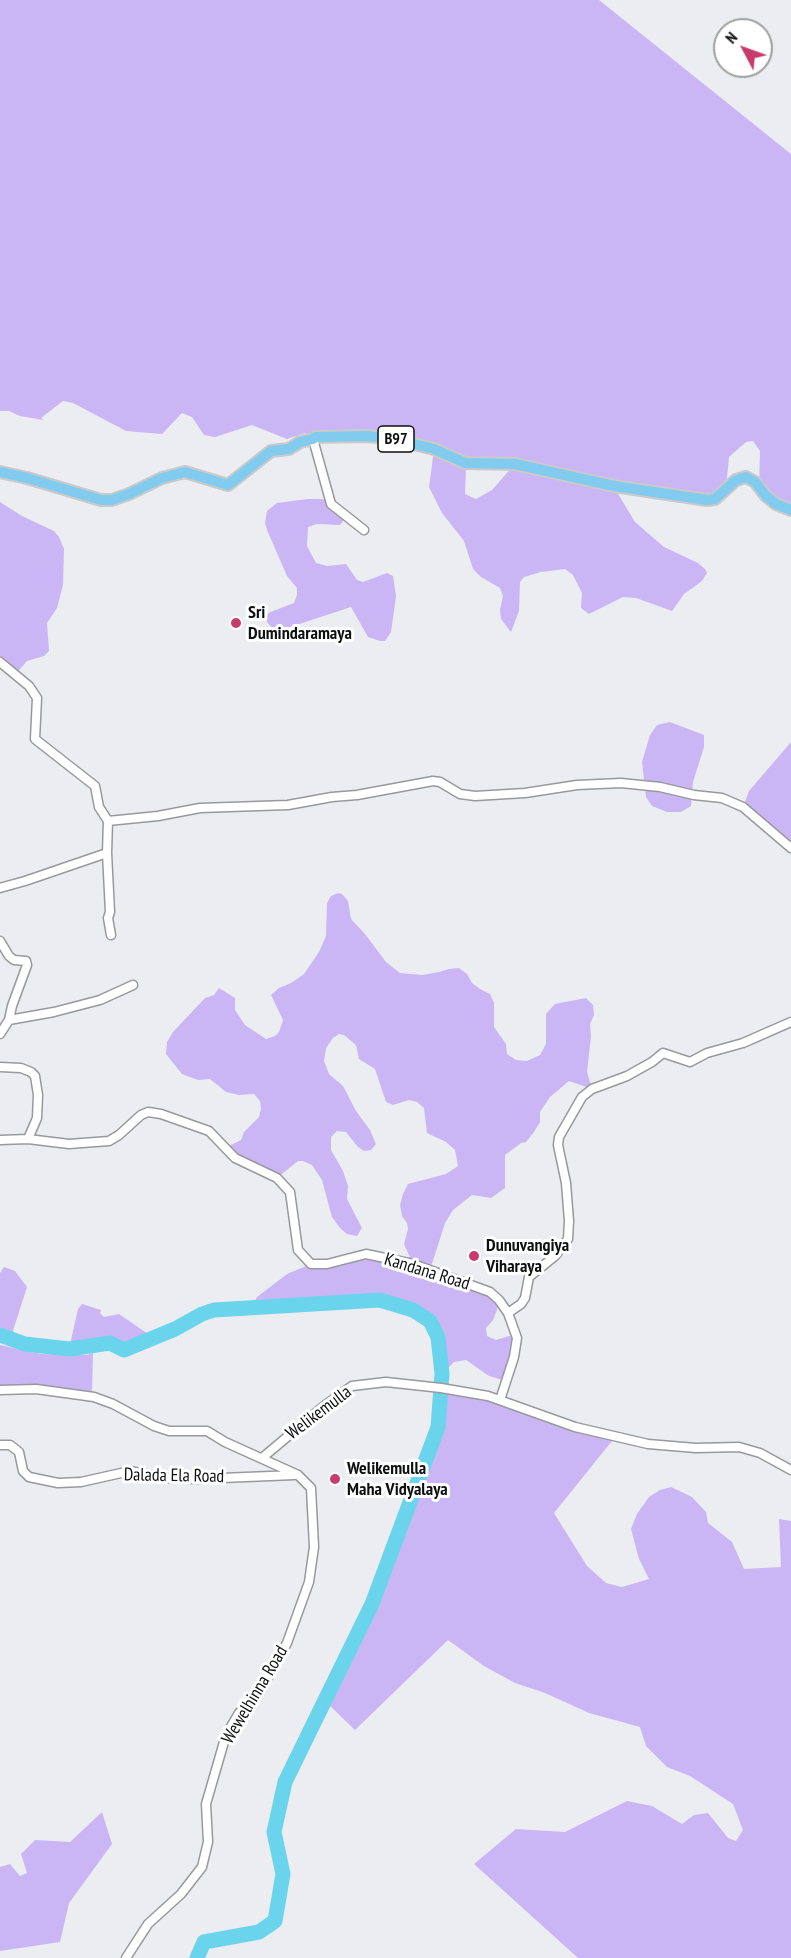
<!DOCTYPE html>
<html>
<head>
<meta charset="utf-8">
<style>
  body { margin:0 }
  #map { position:relative; width:791px; height:1958px; overflow:hidden; background:#ebedf0; font-family:"PT Sans Narrow",sans-serif }
  canvas { display:block }
  .north { position:absolute; left:713px; top:18px; width:60px; height:60px; box-sizing:border-box; background:#fff; border:2px solid #9f9f9f; border-radius:50%; rotate:311deg; font-size:16px; font-weight:700; line-height:24px; text-align:center; color:#0e0f0f }
  .north::after { content:''; display:block; margin:auto; width:21px; height:27px; background:#c83c6d; clip-path:polygon(50% 0,100% 100%,50% 72%,0 100%) }
</style>
</head>
<body>
<div id="map">
<canvas width="791" height="1958"></canvas>
<div class="north">N</div>
</div>
<script>
const c = document.querySelector('canvas').getContext('2d');
c.lineJoin = 'round';
function fill(path, color) { c.fillStyle = color; c.fill(path, 'evenodd'); }
const poly = rows => new Path2D(rows.map(r => 'M' + r).join(''));
function strokePath(path, color, width, dash) { c.strokeStyle = color; c.lineWidth = width; c.lineCap = dash ? 'butt' : 'round'; c.setLineDash(dash || []); c.stroke(path); }
function write(font, color, halo, rows, align = 'center') {
  c.font = font + ' "PT Sans Narrow",sans-serif'; c.lineWidth = 6; c.setLineDash([]); c.textBaseline = 'middle'; c.strokeStyle = halo; c.fillStyle = color; for (const [text, x, y, turn = 0] of rows) {
    c.save(); c.translate(x, y); c.rotate((+turn || 0) * Math.PI / 180); c.textAlign = isNaN(turn) ? turn : align; if (halo) c.strokeText(text, 0, 0); c.fillText(text, 0, 0); c.restore();
  }
}
const green = poly([
  [0,0,599,0,791,154,791,510,759,488,760,451,753,441,746,442,729,457,726,488,715,499,614,487,635,522,664,547,698,563,705,569,707,573,702,581,684,594,672,611,636,598,623,597,589,614,581,608,582,593,573,575,565,569,541,572,524,577,520,582,519,611,511,632,501,619,500,610,503,596,500,588,481,577,473,569,464,541,442,513,429,487,434,450,390,438,313,439,305,433,287,439,252,425,215,437,204,435,192,417,182,413,162,434,126,431,73,403,63,401,41,418,44,420,20,416,9,411,0,411],
  [466,463,514,465,492,490,476,499,465,494],
  [308,499,322,499,342,506,346,517,340,525,317,524,308,527,307,546,316,563,327,566,346,564,357,580,363,582,387,573,393,576,396,596,391,632,385,641,380,641,368,637,351,607,287,628,271,627,265,619,268,613,294,603,297,595,297,588,287,576,267,530,265,523,267,511,277,503],
  [0,502,22,516,54,531,59,537,64,549,63,585,57,608,47,623,49,651,44,656,27,661,15,675,0,662],
  [670,722,704,735,704,747,693,782,691,806,681,812,667,812,652,806,646,797,642,762,650,735,657,725],
  [791,742,791,848,743,807,749,791],
  [338,893,342,894,348,901,351,919,365,934,386,962,400,973,422,975,439,972,449,969,459,968,467,974,472,983,480,989,490,994,494,1003,494,1027,506,1044,507,1054,516,1060,527,1061,540,1055,546,1044,546,1014,555,1004,586,998,593,1005,594,1015,590,1024,591,1036,587,1072,592,1089,569,1081,550,1097,540,1112,540,1122,534,1132,526,1142,521,1143,505,1155,505,1188,491,1198,472,1195,453,1210,445,1223,430,1270,498,1299,497,1310,493,1320,486,1328,487,1336,496,1340,509,1336,517,1338,506,1381,489,1376,466,1360,454,1362,442,1374,438,1337,430,1321,413,1310,380,1300,356,1300,291,1307,252,1307,257,1297,287,1274,311,1264,366,1254,413,1264,404,1244,408,1229,407,1223,402,1216,400,1205,403,1194,408,1184,446,1174,458,1166,455,1150,446,1142,427,1133,424,1108,417,1102,409,1100,393,1105,386,1102,375,1069,359,1059,356,1045,344,1035,339,1034,333,1038,326,1048,324,1061,329,1074,343,1086,356,1111,370,1130,376,1144,371,1150,364,1151,358,1147,346,1132,337,1131,331,1137,331,1150,343,1171,348,1186,347,1199,362,1228,357,1236,347,1234,340,1228,332,1217,322,1180,312,1165,303,1161,298,1161,277,1178,225,1148,241,1140,244,1132,259,1117,261,1109,260,1101,254,1094,239,1095,226,1092,210,1079,198,1080,182,1074,166,1054,167,1042,173,1032,205,998,214,995,219,988,235,998,235,1010,245,1025,266,1039,275,1036,279,1032,283,1020,271,995,279,988,291,983,304,974,319,952,326,936,327,903,331,896],
  [4,1267,15,1271,27,1287,10,1340,0,1336,0,1273],
  [82,1304,101,1310,100,1313,104,1317,119,1314,154,1338,124,1350,110,1343,69,1349,78,1309],
  [0,1345,41,1354,87,1355,93,1353,92,1391,0,1387],
  [441,1388,488,1396,616,1436,554,1513,587,1566,606,1583,622,1587,649,1579,639,1559,631,1529,637,1514,649,1497,660,1490,671,1487,692,1497,706,1512,708,1523,732,1542,744,1569,781,1567,779,1519,791,1521,791,1958,578,1958,474,1864,516,1829,565,1832,627,1801,652,1806,682,1824,694,1815,708,1813,728,1838,736,1841,743,1830,733,1804,690,1776,667,1767,646,1746,640,1727,589,1713,545,1693,515,1683,484,1666,448,1640,355,1730,325,1701,372,1604,438,1427],
  [102,1812,112,1844,69,1903,60,1942,0,1951,0,1867,10,1864,20,1876,27,1873,21,1854,35,1840,70,1842]
]);
const river = poly([
  [0,1335,25,1344,69,1349,110,1343,124,1350,175,1329,202,1314,214,1310,380,1300,413,1310,430,1321,438,1337,442,1374,438,1427,372,1604,285,1782,274,1832,283,1874,275,1921,259,1932,204,1942,197,1958]
]);
const minor = poly([
  [313,439,331,504,364,530],
  [0,662,29,686,37,698,35,739,95,786,99,807,108,821,107,853,110,912,108,918,111,935],
  [108,821,158,816,200,808,288,805,332,797,357,795,433,781,440,782,460,794,475,796,525,793,577,785,621,783,660,787,694,795,722,798,743,807,791,848],
  [0,888,25,881,107,853],
  [0,941,9,956,14,960,26,961,27,965,12,1006,9,1020,0,1034],
  [9,1020,54,1012,100,1000,133,985],
  [0,1067,21,1068,31,1072,35,1076,38,1095,37,1118,28,1139],
  [0,1140,28,1139,69,1144,109,1141,119,1135,141,1115,148,1112,161,1114,209,1131,235,1158,277,1178,290,1192,298,1250,311,1264,327,1264,366,1254,413,1264,490,1292,499,1300,508,1313,517,1338,514,1357,500,1400],
  [508,1313,521,1304,525,1298,529,1277,555,1256,568,1239,569,1221,566,1183,558,1145,559,1137,582,1097,592,1089,627,1076,652,1062,663,1053,690,1062,707,1053,743,1043,791,1022],
  [0,1390,36,1389,94,1397,113,1404,154,1426,169,1431,207,1431,225,1442,298,1475,311,1488,314,1547,309,1582,287,1643,260,1692,239,1713,226,1735,206,1804,208,1842,202,1867,181,1894,148,1924,126,1958],
  [0,1445,10,1445,19,1452,23,1471,29,1477,58,1483,81,1482,130,1471,165,1478,198,1479,294,1475],
  [262,1458,324,1406,352,1386,386,1382,441,1388,488,1396,575,1427,648,1444,696,1448,739,1447,760,1453,791,1470]
]);
const major = poly([
  [0,472,27,478,101,500,112,500,129,494,162,478,185,472,228,485,271,451,289,449,300,442,313,439,315,437,365,436,390,438,434,449,465,463,515,464,614,486,707,500,715,499,736,480,746,477,755,482,766,496,776,504,791,510]
]);
const markers = [
  [236,623,6,"#c83c6d"],
  [474,1256,6,"#c83c6d"],
  [335,1479,6,"#c83c6d"]
];
const shields = [
  [396,439,36]
];
const shieldNames = [
  ["B97",396,439]
];
const poiNames = [
  ["Sri",248,613],
  ["Dumindaramaya",248,634],
  ["Dunuvangiya",486,1246],
  ["Viharaya",486,1267],
  ["Welikemulla",347,1469],
  ["Maha Vidyalaya",347,1490]
];
const streetNames = [
  ["Kandana Road",427,1272,17],
  ["Welikemulla",319,1413,-37],
  ["Dalada Ela Road",174,1476,1],
  ["Wewelhinna Road",255,1695,-59]
];
fill(green, '#cbb6f5');
strokePath(river, '#6ad4ec', 15);
strokePath(minor, '#98999c', 11);
strokePath(major, '#cacaca', 14);
strokePath(minor, '#fff', 8);
strokePath(major, '#81cbef', 10);
for (const [x, y, r, color] of markers) { const dot = new Path2D(); dot.arc(x, y, r, 0, 2 * Math.PI); c.fillStyle = color; c.fill(dot); strokePath(dot, '#fff', 2); }
for (const [x, y, w] of shields) { const box = new Path2D(); box.roundRect(x - w / 2, y - 13, w, 26, 4.5); c.fillStyle = '#fff'; c.fill(box); strokePath(box, '#0e0f0f', 1.5); }
write('bold 16px', '#0e0f0f', null, shieldNames);
write('bold 18px', '#0e0f0f', '#fff', poiNames, 'left');
write('18px', '#0e0f0f', '#fff', streetNames);
</script>
</body>
</html>
